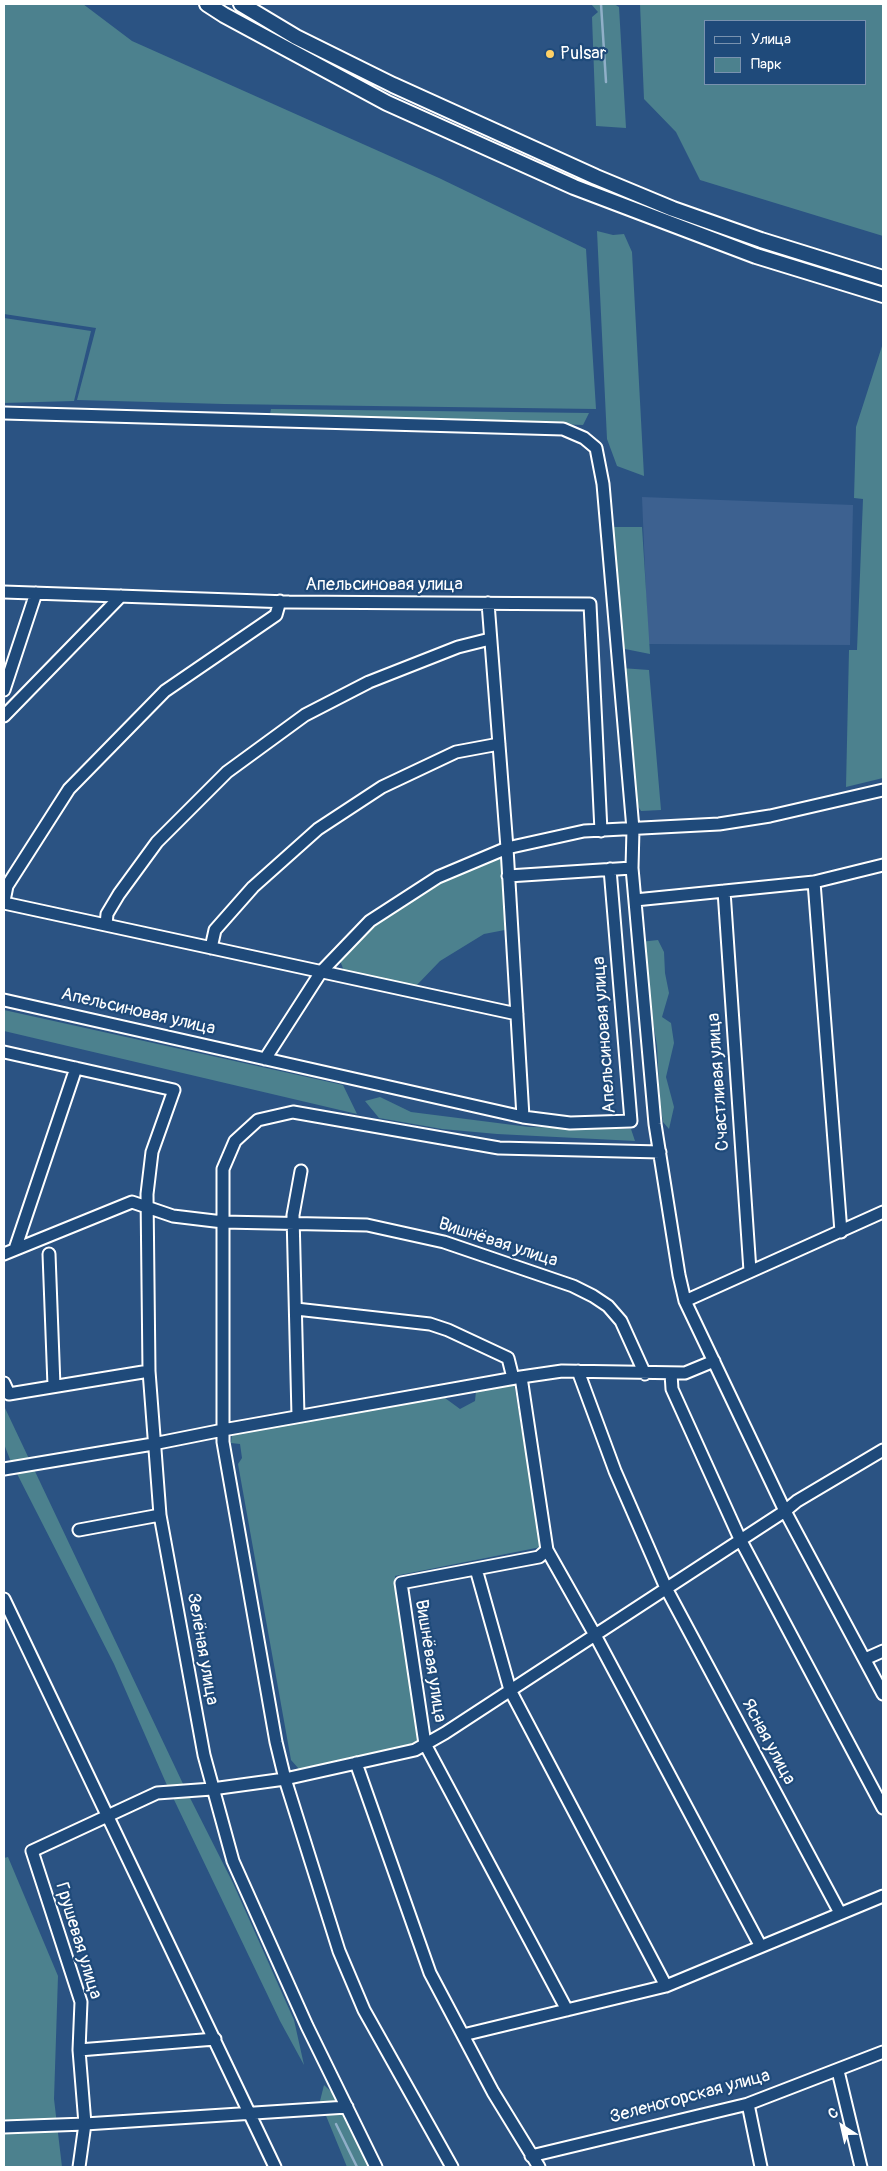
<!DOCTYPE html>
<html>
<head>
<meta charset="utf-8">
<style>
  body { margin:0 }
  #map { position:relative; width:887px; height:2171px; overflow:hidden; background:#2b5383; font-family:Pangolin,sans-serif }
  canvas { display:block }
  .frame { position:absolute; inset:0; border:5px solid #fff; pointer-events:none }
  .legend { position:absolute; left:704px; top:20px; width:162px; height:65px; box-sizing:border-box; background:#1f4a7a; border:1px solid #7992af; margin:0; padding:6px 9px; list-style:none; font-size:15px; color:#fff }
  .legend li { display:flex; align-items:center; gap:10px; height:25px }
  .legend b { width:25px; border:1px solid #7992af }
  .north { position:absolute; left:817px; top:2101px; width:50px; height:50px; -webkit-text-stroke:4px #1f4a7a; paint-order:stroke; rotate:325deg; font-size:14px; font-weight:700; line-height:20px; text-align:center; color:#fff }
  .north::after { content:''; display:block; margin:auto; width:18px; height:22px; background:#fff; clip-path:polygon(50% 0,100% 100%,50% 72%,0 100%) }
</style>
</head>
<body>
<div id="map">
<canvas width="887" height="2171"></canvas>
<div class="frame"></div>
<ul class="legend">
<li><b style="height:6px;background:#1f4a7a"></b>Улица</li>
<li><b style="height:14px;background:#4c818e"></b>Парк</li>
</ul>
<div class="north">С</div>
</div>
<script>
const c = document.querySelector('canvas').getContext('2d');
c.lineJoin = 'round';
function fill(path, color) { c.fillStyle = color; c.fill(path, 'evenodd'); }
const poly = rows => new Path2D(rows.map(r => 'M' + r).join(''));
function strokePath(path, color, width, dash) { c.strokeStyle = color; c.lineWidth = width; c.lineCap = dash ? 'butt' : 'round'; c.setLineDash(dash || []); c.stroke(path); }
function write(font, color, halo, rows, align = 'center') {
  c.font = font + ' Pangolin,sans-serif'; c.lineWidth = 4.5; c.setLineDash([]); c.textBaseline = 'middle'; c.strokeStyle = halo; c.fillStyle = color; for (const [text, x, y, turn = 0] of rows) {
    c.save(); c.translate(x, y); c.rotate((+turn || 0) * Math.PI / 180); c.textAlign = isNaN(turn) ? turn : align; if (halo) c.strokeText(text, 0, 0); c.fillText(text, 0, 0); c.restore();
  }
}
const built = poly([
  [642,497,853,505,850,645,648,644]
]);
const green = poly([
  [4,4,83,4,132,41,439,178,586,249,596,409,224,404,77,400,96,328,4,314],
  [591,4,614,4,619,7,626,128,596,126,592,17,598,12],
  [640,4,883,4,883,236,700,180,676,132,644,99],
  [706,21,866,21,866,84,706,84],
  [597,231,613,235,624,234,632,252,644,476,617,466,607,439],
  [4,318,91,331,74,401,4,403],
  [883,343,883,778,846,787,849,650,857,650,863,499,854,498,856,427],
  [271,409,589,413,583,425,270,414],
  [606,527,642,527,650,654,620,648],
  [621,668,649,670,661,810,641,811,628,790],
  [494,856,504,860,510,929,484,934,440,961,415,987,344,971,339,958,365,930,419,892],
  [658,940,664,952,665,973,669,993,662,1017,671,1023,674,1043,666,1077,674,1107,669,1129,663,1122,660,1103,657,1046,640,942],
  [4,1010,343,1085,357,1114,4,1031],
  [380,1097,411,1112,529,1127,631,1129,635,1141,497,1134,442,1129,379,1118,365,1101],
  [514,1383,541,1547,395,1576,420,1742,299,1769,291,1760,238,1464,242,1458,240,1444,231,1443,232,1434,243,1430,445,1398,460,1409,475,1401,476,1391],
  [4,1406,185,1788,233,1883,294,2020,304,2065,280,2021,166,1783,114,1664,11,1462,4,1444],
  [8,1857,58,1976,54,2099,62,2167,4,2167,4,1858],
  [324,2085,338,2098,369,2167,347,2167,320,2101]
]);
const stream = poly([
  [601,4,606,82],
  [336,2124,357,2167]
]);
const minor = poly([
  [4,413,563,429,584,438,596,448,603,484,633,829,632,868,655,1124,679,1275,685,1301,785,1511,883,1694],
  [4,592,289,602,590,604,601,831],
  [488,603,507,848,523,1117],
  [4,690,36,593],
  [4,716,121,596],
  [508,876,632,868],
  [814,882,841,1232],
  [724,891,750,1271],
  [635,900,814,882,883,865],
  [4,901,7,886,69,789,165,691,276,615,280,601],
  [4,903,517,1014],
  [106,925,107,914,119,894,157,842,227,772,305,715,369,682,458,647,490,639],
  [211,948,215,930,253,887,318,829,382,787,456,752,499,744],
  [4,1000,523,1117,570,1123,631,1121,610,869],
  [4,1052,174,1090,152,1152,147,1194,149,1371,160,1515,204,1755,233,1861,307,2026,376,2167],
  [265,1059,321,972,370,921,438,877,507,848,584,831,719,824,770,816,883,790],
  [15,1249,76,1068],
  [4,1254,132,1202,173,1216,223,1222,367,1225,444,1242,573,1286,593,1296,608,1306,621,1321,645,1374],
  [49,1254,54,1386],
  [685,1301,883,1212],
  [296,1309,430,1324,448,1330,508,1358,513,1378],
  [578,1371,615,1471,666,1588,840,1913],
  [671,1373,672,1389,740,1539,883,1808],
  [521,1377,562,1371,685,1373,714,1361],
  [4,1383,9,1394,149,1371],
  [298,1416,293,1215,301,1171],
  [4,1469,153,1444,223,1430,521,1377,547,1550,595,1635,760,1945],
  [79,1530,160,1515],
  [547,1550,539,1557,401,1583,425,1744,567,2010],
  [476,1569,510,1690,666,1986],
  [4,1599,275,2167],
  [865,1659,883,1651],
  [356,1763,430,1973,493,2092,539,2167],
  [463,2035,666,1986,883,1896],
  [215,2039,79,2050,81,2002,32,1851,157,1793,212,1789,285,1779,415,1750,445,1733,595,1635,785,1511,797,1501,883,1450],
  [838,2071,861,2167],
  [748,2104,761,2167],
  [4,2127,85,2124,347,2107],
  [531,2156,748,2104,883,2052],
  [79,2167,85,2124,79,2050],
  [452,2167,364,2010,339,1951,285,1779,276,1742,223,1442,223,1169,235,1141,258,1120,293,1112,499,1148,660,1152]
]);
const major = poly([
  [207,4,224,15,387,103,574,187,756,256,883,295],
  [241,4,296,37,393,85,596,177,673,209,761,240,883,278]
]);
const markers = [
  [550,54,5,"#ffd166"]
];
const poiNames = [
  ["Pulsar",560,54]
];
const streetNames = [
  ["Апельсиновая улица",384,585],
  ["Апельсиновая улица",138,1012,13],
  ["Апельсиновая улица",605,1035,-94],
  ["Счастливая улица",719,1082,-94],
  ["Вишнёвая улица",498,1243,18],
  ["Зелёная улица",202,1649,80],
  ["Вишнёвая улица",430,1661,81],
  ["Ясная улица",768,1742,62],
  ["Грушевая улица",78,1941,73],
  ["Зеленогорская улица",690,2097,-15]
];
fill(built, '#3d6190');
fill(green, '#4c818e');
strokePath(stream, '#90afc8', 2.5);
strokePath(minor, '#fff', 15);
strokePath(major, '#fff', 18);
strokePath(minor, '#1f4a7a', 11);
strokePath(major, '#1f4a7a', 14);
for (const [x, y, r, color] of markers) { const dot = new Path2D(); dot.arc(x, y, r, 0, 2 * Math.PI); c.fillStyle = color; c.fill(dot); strokePath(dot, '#1f4a7a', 2); }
write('18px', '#fff', '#1f4a7a', poiNames, 'left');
write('18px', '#fff', '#1f4a7a', streetNames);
</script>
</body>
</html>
